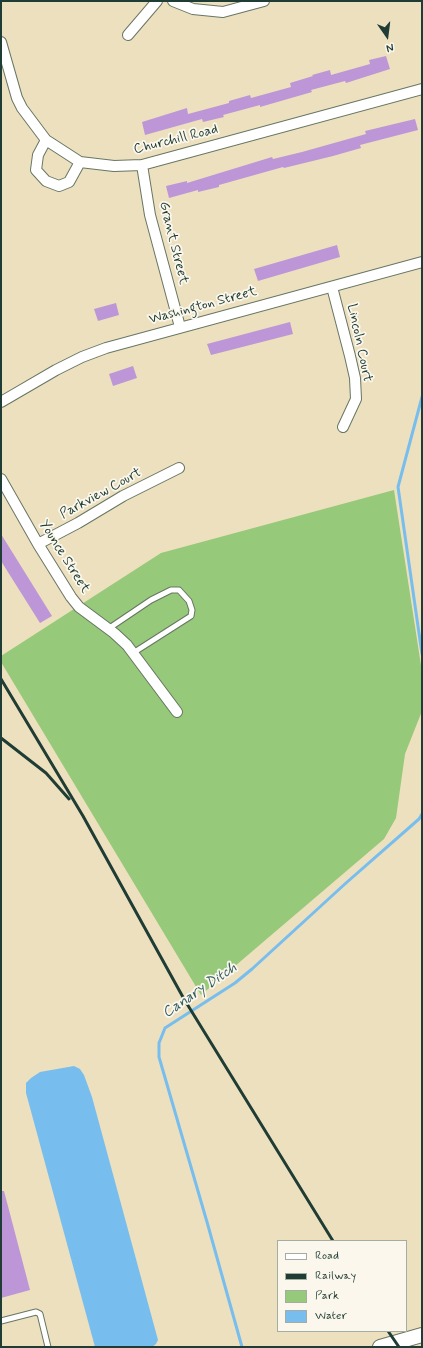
<!DOCTYPE html>
<html>
<head>
<meta charset="utf-8">
<style>
  body { margin:0 }
  #map { position:relative; width:423px; height:1348px; overflow:hidden; background:#ede0be; font-family:Mynerve,sans-serif }
  canvas { display:block }
  .frame { position:absolute; inset:0; border:2px solid #1f3d34; pointer-events:none }
  .legend { position:absolute; left:277px; top:1240px; width:130px; height:92px; box-sizing:border-box; background:#fbf7ec; border:1px solid #a3ada2; margin:0; padding:5px 7px; list-style:none; font-size:12px; color:#1f3d34 }
  .legend li { display:flex; align-items:center; gap:8px; height:20px }
  .legend b { width:20px; border:1px solid #a3ada2 }
  .north { position:absolute; left:367px; top:16px; width:40px; height:40px; -webkit-text-stroke:3px #fbf7ec; paint-order:stroke; rotate:166deg; font-size:11px; font-weight:700; line-height:16px; text-align:center; color:#1f3d34 }
  .north::after { content:''; display:block; margin:auto; width:14px; height:18px; background:#1f3d34; clip-path:polygon(50% 0,100% 100%,50% 72%,0 100%) }
</style>
</head>
<body>
<div id="map">
<canvas width="423" height="1348"></canvas>
<div class="frame"></div>
<ul class="legend">
<li><b style="height:5px;background:#fff"></b>Road</li>
<li><b style="height:5px;background:#1f3d34"></b>Railway</li>
<li><b style="height:11px;background:#96c979"></b>Park</li>
<li><b style="height:11px;background:#77beef"></b>Water</li>
</ul>
<div class="north">N</div>
</div>
<script>
const c = document.querySelector('canvas').getContext('2d');
c.lineJoin = 'round';
function fill(path, color) { c.fillStyle = color; c.fill(path, 'evenodd'); }
const poly = rows => new Path2D(rows.map(r => 'M' + r).join(''));
function strokePath(path, color, width, dash) { c.strokeStyle = color; c.lineWidth = width; c.lineCap = dash ? 'butt' : 'round'; c.setLineDash(dash || []); c.stroke(path); }
function write(font, color, halo, rows, align = 'center') {
  c.font = font + ' Mynerve,sans-serif'; c.lineWidth = 3.5; c.setLineDash([]); c.textBaseline = 'middle'; c.strokeStyle = halo; c.fillStyle = color; for (const [text, x, y, turn = 0] of rows) {
    c.save(); c.translate(x, y); c.rotate((+turn || 0) * Math.PI / 180); c.textAlign = isNaN(turn) ? turn : align; if (halo) c.strokeText(text, 0, 0); c.fillText(text, 0, 0); c.restore();
  }
}
const green = poly([
  [394,490,422,672,422,711,405,754,396,818,384,839,201,995,1,662,1,656,161,553]
]);
const water = poly([
  [74,1066,80,1069,84,1075,92,1097,158,1340,156,1344,152,1347,95,1347,26,1093,26,1083,31,1078,40,1072]
]);
const stream = poly([
  [422,397,398,487,422,654],
  [242,1347,207,1222,159,1057,159,1043,165,1028,235,983,252,969,346,883,419,819,422,814]
]);
const building = poly([
  [386,56,390,69,346,83,345,81,311,90,312,92,260,107,260,105,223,115,224,117,203,122,202,119,145,135,142,122,187,108,188,114,229,103,229,101,250,95,251,98,291,87,290,83,313,76,312,75,330,70,331,75,370,64,369,60],
  [415,119,418,130,360,145,361,148,333,156,284,168,283,167,219,185,219,187,198,192,198,190,169,198,166,186,187,181,187,183,272,157,273,159,302,152,366,134,365,131],
  [337,245,340,257,258,281,254,269],
  [116,303,119,315,98,321,94,309],
  [290,322,293,334,211,355,207,344],
  [133,366,137,378,113,386,109,374],
  [1,534,52,616,40,623,1,561],
  [1,1191,4,1191,30,1290,1,1298]
]);
const lane = poly([
  [108,629,151,600,171,590,179,590,189,601,192,610,191,616,133,653],
  [1,1321,36,1312,40,1314,48,1347]
]);
const street = poly([
  [173,1,193,9,223,12,264,1],
  [128,35,157,1],
  [1,42,17,98,22,108,46,140,80,162,114,166,142,165,422,89],
  [46,140,38,155,36,170,46,181,59,186,69,182,80,162],
  [142,165,150,215,180,327],
  [332,287,350,356,355,378,356,399,343,427],
  [1,402,56,370,82,357,106,348,422,262],
  [1,479,38,544,71,597,79,607,114,633,127,645,177,712],
  [38,544,78,523,123,496,179,468]
]);
const secondary = poly([
  [380,1347,422,1335]
]);
const rail = poly([
  [1,679,83,816,184,999,333,1241],
  [1,738,46,773,69,799],
  [388,1331,399,1347]
]);
const streetNames = [
  ["Churchill Road",176,140,-14],
  ["Grant Street",173,243,76],
  ["Washington Street",203,306,-15],
  ["Lincoln Court",359,343,78],
  ["Parkview Court",101,494,-29],
  ["Younce Street",64,557,58]
];
const waterNames = [
  ["Canary Ditch",200,991,-34]
];
fill(green, '#96c979');
fill(water, '#77beef');
strokePath(stream, '#77beef', 3);
fill(building, '#bd96d7');
strokePath(lane, '#677664', 7);
strokePath(street, '#677664', 12);
strokePath(secondary, '#677664', 16);
strokePath(lane, '#fff', 5);
strokePath(street, '#fff', 10);
strokePath(secondary, '#fff', 14);
strokePath(rail, '#1f3d34', 3);
write('14px', '#1f3d34', '#fbf7ec', streetNames);
write('italic 15px', '#355d63', '#fbf7ec', waterNames);
</script>
</body>
</html>
